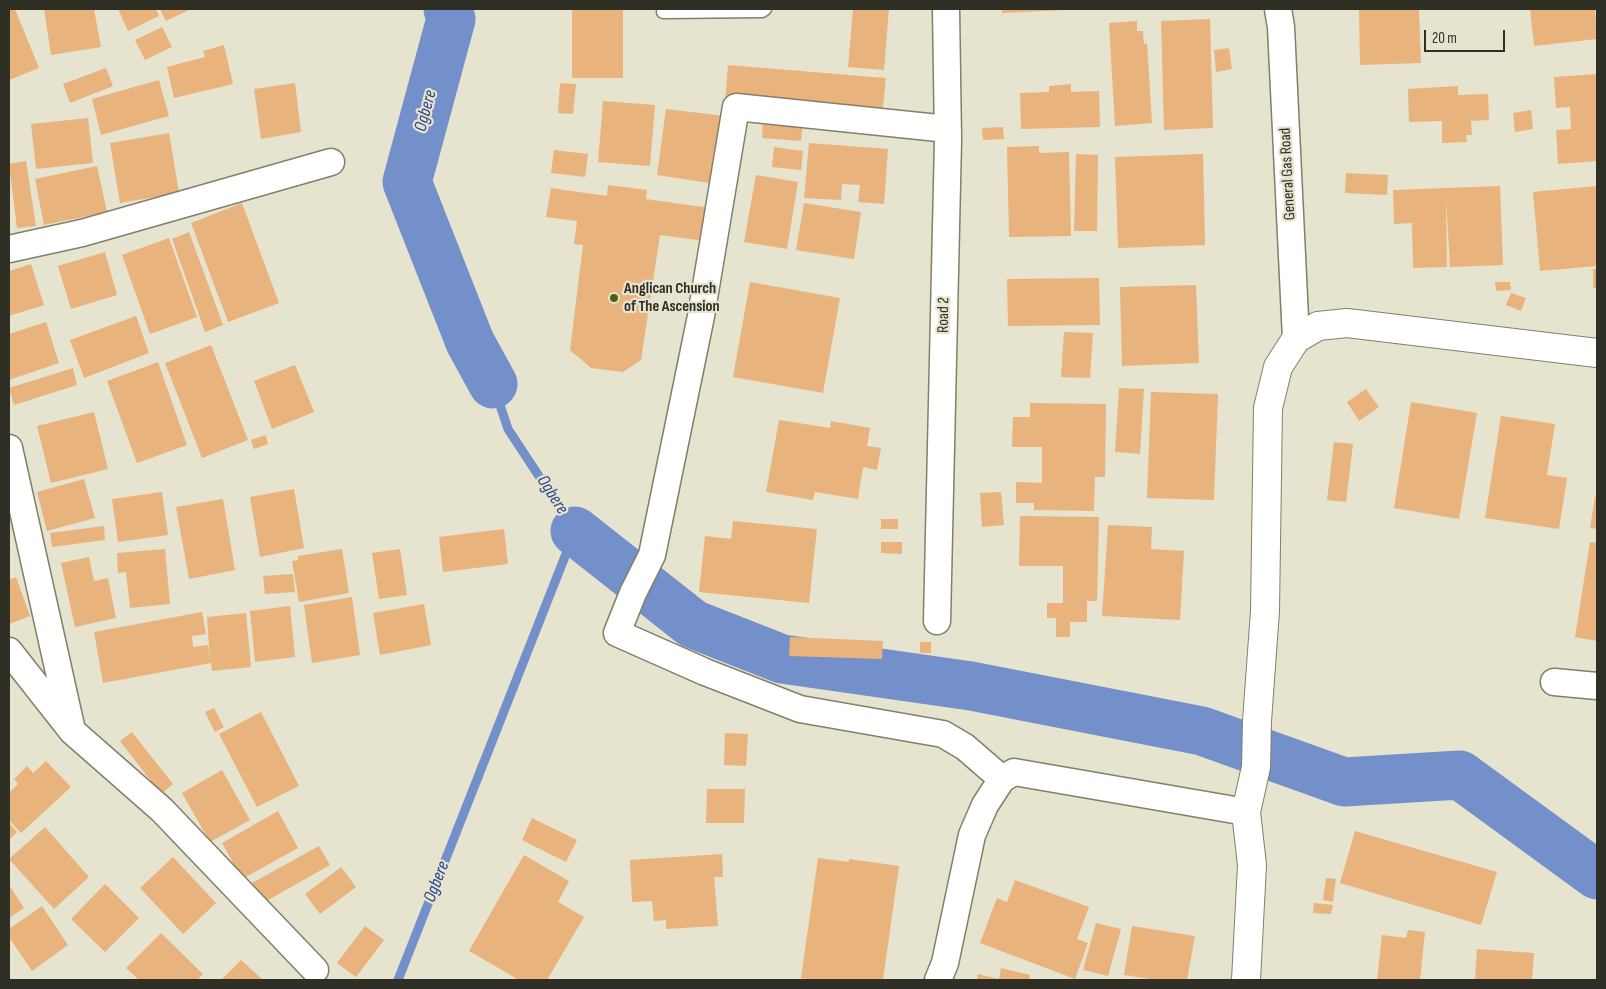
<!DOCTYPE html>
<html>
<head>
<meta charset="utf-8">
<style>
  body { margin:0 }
  #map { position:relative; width:1606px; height:989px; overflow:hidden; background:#e6e3ce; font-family:"Sofia Sans Condensed",sans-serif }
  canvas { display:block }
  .frame { position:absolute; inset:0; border:10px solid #302f26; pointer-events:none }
  .scale { position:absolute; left:1424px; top:30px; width:81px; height:22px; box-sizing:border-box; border:2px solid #302f26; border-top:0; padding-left:6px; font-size:15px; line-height:18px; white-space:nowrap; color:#302f26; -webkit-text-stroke:4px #e6e3ce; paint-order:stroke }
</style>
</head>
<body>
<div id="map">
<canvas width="1606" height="989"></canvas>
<div class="frame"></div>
<div class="scale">20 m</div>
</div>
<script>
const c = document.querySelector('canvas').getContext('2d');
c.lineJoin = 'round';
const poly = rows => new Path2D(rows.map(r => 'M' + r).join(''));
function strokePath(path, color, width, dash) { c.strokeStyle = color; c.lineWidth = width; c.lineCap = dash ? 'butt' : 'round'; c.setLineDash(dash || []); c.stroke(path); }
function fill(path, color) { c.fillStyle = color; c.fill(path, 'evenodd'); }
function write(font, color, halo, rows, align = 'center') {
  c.font = font + ' "Sofia Sans Condensed",sans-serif'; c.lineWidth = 4.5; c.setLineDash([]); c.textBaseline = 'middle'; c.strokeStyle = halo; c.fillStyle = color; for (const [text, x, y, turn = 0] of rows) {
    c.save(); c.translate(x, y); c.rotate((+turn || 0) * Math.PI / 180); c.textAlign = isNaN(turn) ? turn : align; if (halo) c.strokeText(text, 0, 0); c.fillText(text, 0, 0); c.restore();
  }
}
const stream = poly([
  [398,980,575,531,508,429,493,384]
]);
const river = poly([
  [448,9,451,19,407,182,470,342,493,384],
  [575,531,693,624,782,659,971,686,1202,731,1344,782,1460,775,1597,875]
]);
const building = poly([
  [9,9,15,9,39,68,9,80],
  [44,9,94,9,101,47,51,55],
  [118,9,156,9,159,16,128,31],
  [160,9,191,9,166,21],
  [572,9,623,9,623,78,572,78],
  [853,9,889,9,884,70,848,67],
  [1002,9,1066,9,1066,10,1002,13],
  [1359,9,1419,9,1421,63,1360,65],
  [1530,9,1595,9,1597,39,1534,46],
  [1210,19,1213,128,1164,130,1161,21],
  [1137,21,1137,31,1143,31,1144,44,1147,43,1152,123,1115,126,1109,23],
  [162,27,172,47,145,60,135,40],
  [224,45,233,84,174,98,167,67,205,57,203,51],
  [1229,48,1232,69,1216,72,1214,50],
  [728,65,886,78,882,116,725,104],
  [106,68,113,86,70,103,63,84],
  [1597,74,1597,161,1558,164,1556,130,1571,129,1570,107,1556,108,1554,77],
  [159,80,169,116,101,135,92,99],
  [295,83,301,132,261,139,254,89],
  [560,83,576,84,573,114,558,113],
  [1071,84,1071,92,1099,91,1100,127,1021,129,1020,93,1049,92,1049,86],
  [1458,86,1458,95,1488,94,1489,120,1471,121,1472,135,1466,135,1467,142,1442,143,1442,121,1409,122,1408,89],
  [603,101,655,105,650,166,598,162],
  [666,109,725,116,716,184,657,175],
  [1531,110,1533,129,1515,132,1513,113],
  [88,118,93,163,36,169,31,124],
  [763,120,803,123,801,141,762,138],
  [1003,127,1004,139,983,140,982,128],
  [169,133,179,193,120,203,110,143],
  [809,143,888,149,884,204,858,202,860,185,842,184,841,200,804,198],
  [1039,146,1039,153,1069,152,1071,236,1009,237,1007,147],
  [774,147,803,151,801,170,772,167],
  [554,150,588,154,585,177,551,173],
  [1076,154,1098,155,1097,231,1074,231],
  [1203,154,1205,245,1118,248,1115,157],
  [26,161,36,226,17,228,9,164],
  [97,166,107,212,44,225,35,179],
  [1346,173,1388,175,1387,195,1345,193],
  [756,175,798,182,787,249,744,242],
  [608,185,647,190,646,199,710,208,705,241,660,235,641,360,623,372,591,368,570,350,583,245,574,244,577,221,546,217,551,188,607,196],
  [1500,186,1503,265,1450,267,1446,198,1447,267,1413,268,1412,223,1394,224,1393,190],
  [1597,186,1597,266,1540,271,1533,192],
  [242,203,279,303,228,322,191,223],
  [804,203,861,212,854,259,796,250],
  [189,232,223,325,205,332,172,239],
  [169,238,197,317,150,334,122,255],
  [105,252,117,295,71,309,58,266],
  [31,264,44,305,9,316,9,271],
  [1593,269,1597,269,1597,288,1593,288],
  [1099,278,1100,325,1008,326,1007,279],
  [750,282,840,298,823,393,733,377],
  [1495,282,1510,282,1511,290,1496,291],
  [1196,285,1199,363,1122,366,1120,287],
  [1511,293,1526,298,1521,311,1506,305],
  [136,316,149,353,84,378,70,340],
  [46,322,59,363,9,380,9,334],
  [1064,332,1093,333,1090,378,1061,377],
  [211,345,248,440,202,458,165,363],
  [158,362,187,445,137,463,107,381],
  [295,365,314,412,272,429,254,381],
  [73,368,77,385,14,405,9,388],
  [1119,388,1144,389,1140,454,1115,452],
  [1366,389,1379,407,1359,421,1347,402],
  [1151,392,1218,394,1214,500,1147,498],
  [1411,402,1477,413,1459,519,1394,508],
  [1030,403,1106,404,1105,477,1095,477,1094,511,1034,510,1034,503,1016,503,1016,482,1042,483,1042,447,1012,447,1013,417,1030,417],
  [94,412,108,469,51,483,37,426],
  [1501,416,1555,424,1547,475,1567,478,1559,529,1485,518],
  [779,420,830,428,831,421,870,428,867,446,881,448,877,470,863,467,858,499,815,492,813,500,766,492],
  [266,435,268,444,254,449,251,440],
  [1334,442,1353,444,1346,502,1327,500],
  [84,479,95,518,47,531,37,492],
  [294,489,304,548,260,557,250,497],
  [162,492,168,535,118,542,112,499],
  [1001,492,1004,525,982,527,980,493],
  [1595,497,1597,497,1597,529,1590,528],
  [223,499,235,570,189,579,176,507],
  [1020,516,1099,517,1097,601,1087,601,1087,622,1070,622,1070,637,1056,637,1056,618,1047,618,1047,603,1063,603,1063,566,1019,566],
  [881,519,898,519,898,529,881,529],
  [733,521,817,529,809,603,699,592,705,536,731,539],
  [1108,525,1152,527,1151,549,1184,551,1180,620,1102,616],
  [104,526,105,540,52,547,50,533],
  [504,529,508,564,443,572,439,537],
  [881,542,902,542,902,554,881,553],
  [1590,542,1597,543,1597,641,1575,637],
  [165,549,170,604,130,608,126,572,118,573,117,553],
  [342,549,349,593,299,602,292,561,298,560,298,556],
  [400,549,407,595,379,599,372,553],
  [89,557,94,581,108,578,116,618,75,627,61,563],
  [293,574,295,592,265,594,263,576],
  [16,577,30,616,9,624,9,580],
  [352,597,360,655,312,663,304,605],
  [424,604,431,645,380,655,373,613],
  [290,606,295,657,255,662,250,611],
  [202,612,206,634,192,636,193,647,208,645,210,660,207,617,246,613,251,667,212,671,211,663,103,683,94,632],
  [790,637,883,641,882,659,789,656],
  [920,642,931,642,931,653,920,653],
  [214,708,224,727,215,732,205,712],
  [261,712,299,786,257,807,219,734],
  [132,732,173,784,161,794,120,741],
  [725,733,748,734,746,766,724,765],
  [46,761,71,787,21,833,9,820,9,793,18,784,14,779,27,766,33,773],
  [222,770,250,820,210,842,182,793],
  [707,789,745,789,744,823,706,823],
  [278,811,298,848,242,879,222,843],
  [532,818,577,840,566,862,522,840],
  [9,823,17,832,9,840],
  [45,827,89,877,54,909,9,859],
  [1355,831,1497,872,1481,925,1340,883],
  [319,846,330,865,263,903,252,883],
  [722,854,723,877,714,877,718,926,666,929,666,920,654,921,652,901,632,902,630,860],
  [524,855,569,881,558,902,584,917,547,980,519,980,469,951],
  [173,857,216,903,183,934,140,888],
  [818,858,849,862,849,859,899,866,883,980,814,980,801,978],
  [341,867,356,887,320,914,305,894],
  [1326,878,1336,879,1333,902,1323,900],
  [1015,880,1089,907,1077,939,1088,943,1075,979,980,943,997,898,1007,902],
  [105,884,139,918,105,952,71,919],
  [9,885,24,908,9,918],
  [1314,903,1333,905,1331,914,1313,913],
  [42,906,68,945,32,971,9,937,9,929],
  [1096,923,1121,929,1108,976,1083,970],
  [365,926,384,940,356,977,337,963],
  [1132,926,1195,936,1187,980,1157,980,1124,975],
  [1408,930,1425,932,1420,980,1377,980,1382,935,1406,938],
  [161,933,203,974,197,980,139,980,126,968],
  [1477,949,1534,953,1532,980,1475,980],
  [241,960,263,980,221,980],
  [1001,968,1030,975,1029,980,977,980,978,974,999,979]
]);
const lane = poly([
  [663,12,762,11,765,9]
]);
const street = poly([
  [1278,9,1281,27,1296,339],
  [948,129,736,107,701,316,652,555,633,593,617,633,705,672,800,709,943,734,965,747,1002,779],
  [9,249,82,233,331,162],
  [9,448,71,726],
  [937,621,948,140,946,9],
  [9,651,72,731,162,810,315,970],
  [1554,682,1597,686],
  [938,980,945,963,972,835,985,805,1002,779,1014,772,1246,812]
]);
const secondary = poly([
  [1246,980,1252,865,1246,812,1256,767,1257,721,1265,611,1268,408,1278,367,1296,339,1318,326,1347,323,1597,353]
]);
const markers = [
  [614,298,5,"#4e620b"]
];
const streetNames = [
  ["General Gas Road",1288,174,-93],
  ["Road 2",944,315,-89]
];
const poiNames = [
  ["Anglican Church",624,289],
  ["of The Ascension",624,307]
];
const waterNames = [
  ["Ogbere",426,111,-75],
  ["Ogbere",552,495,57],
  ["Ogbere",437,882,-69]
];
strokePath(stream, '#7490ca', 9);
strokePath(river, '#7490ca', 49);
fill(building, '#e9b37e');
strokePath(lane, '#827f6b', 15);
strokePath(street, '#827f6b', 29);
strokePath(secondary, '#827f6b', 30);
strokePath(lane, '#fff', 12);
strokePath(street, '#fff', 26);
strokePath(secondary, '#fff', 28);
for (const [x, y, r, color] of markers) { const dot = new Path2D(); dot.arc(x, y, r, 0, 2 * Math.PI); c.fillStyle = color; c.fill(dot); strokePath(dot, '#e6e3ce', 2); }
write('16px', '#302f26', '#e6e3ce', streetNames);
write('bold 16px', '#302f26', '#e6e3ce', poiNames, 'left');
write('italic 18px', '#2a488e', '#e6e3ce', waterNames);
</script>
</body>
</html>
